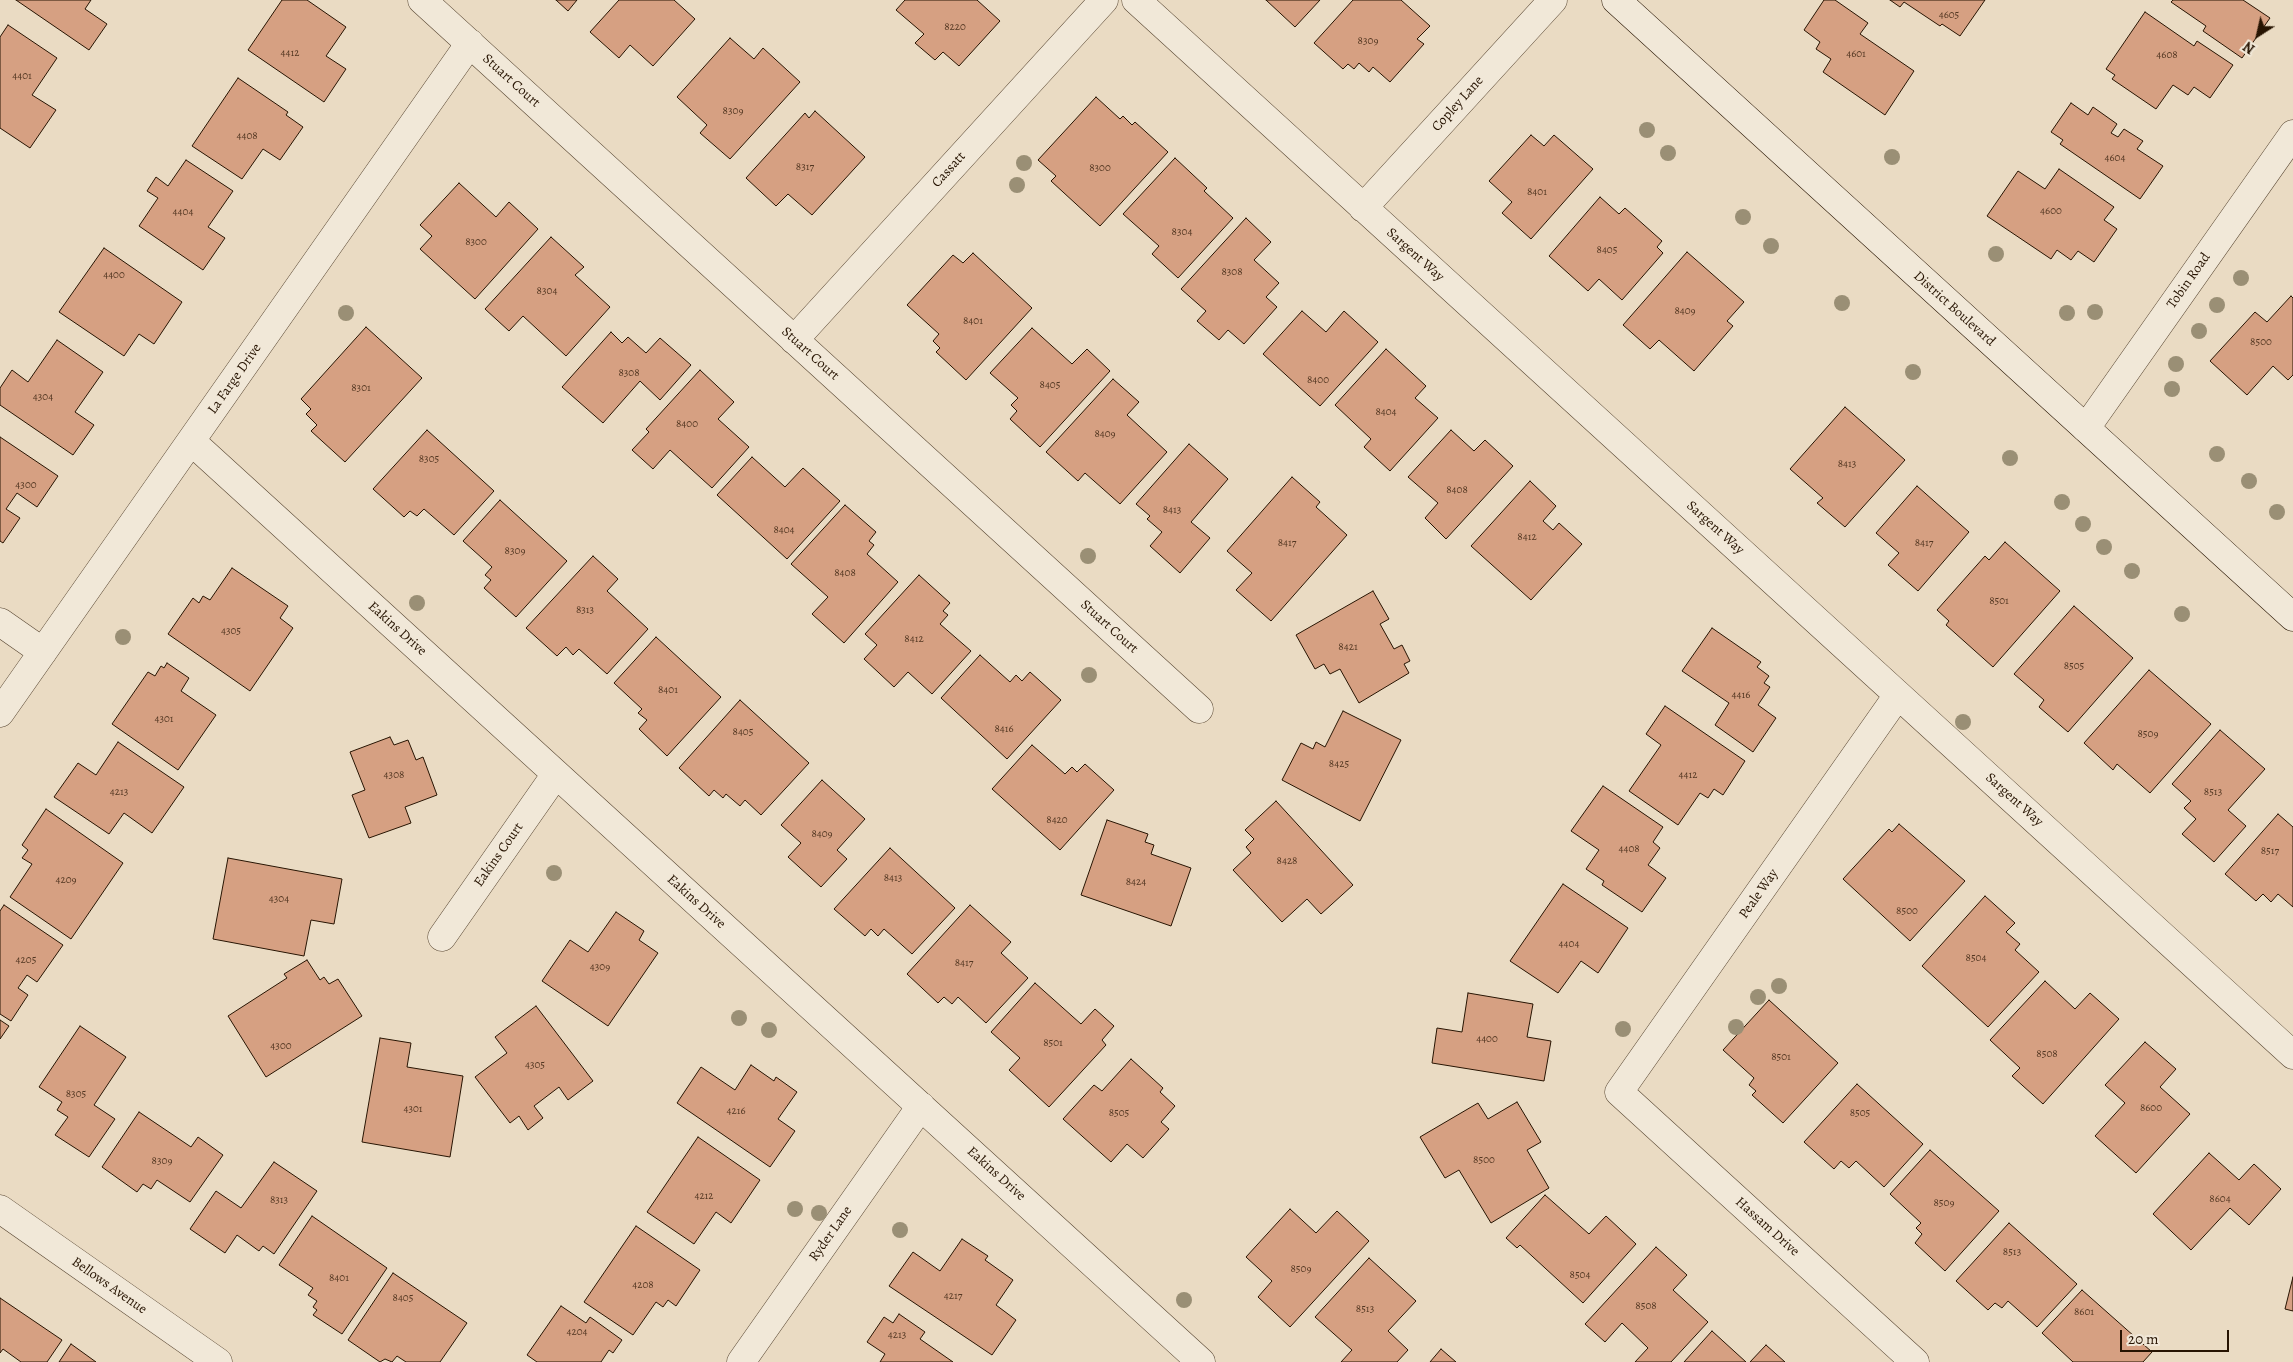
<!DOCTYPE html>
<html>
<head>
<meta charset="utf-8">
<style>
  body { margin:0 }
  #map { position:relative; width:2293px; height:1362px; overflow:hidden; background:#eadbc3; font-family:Alegreya,serif }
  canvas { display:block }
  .north { position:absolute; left:2233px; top:10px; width:50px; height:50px; -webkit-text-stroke:4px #f1e8d8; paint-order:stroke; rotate:215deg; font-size:14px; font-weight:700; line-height:20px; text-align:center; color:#271402 }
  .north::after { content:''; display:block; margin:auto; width:18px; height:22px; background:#271402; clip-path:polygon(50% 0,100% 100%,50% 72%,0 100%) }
  .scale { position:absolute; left:2120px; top:1330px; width:109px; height:22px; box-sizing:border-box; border:2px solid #271402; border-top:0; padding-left:6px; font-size:15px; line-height:18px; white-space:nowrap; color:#271402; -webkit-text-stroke:4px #f1e8d8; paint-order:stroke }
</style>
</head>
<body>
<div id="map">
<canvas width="2293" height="1362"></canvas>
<div class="north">N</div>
<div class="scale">20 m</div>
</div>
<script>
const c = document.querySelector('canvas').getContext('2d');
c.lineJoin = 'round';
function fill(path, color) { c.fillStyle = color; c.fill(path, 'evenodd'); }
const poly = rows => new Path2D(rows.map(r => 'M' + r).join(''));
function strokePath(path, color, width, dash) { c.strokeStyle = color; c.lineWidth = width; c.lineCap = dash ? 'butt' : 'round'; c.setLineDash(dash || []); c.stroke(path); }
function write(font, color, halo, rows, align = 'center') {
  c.font = font + ' Alegreya,serif'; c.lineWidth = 4.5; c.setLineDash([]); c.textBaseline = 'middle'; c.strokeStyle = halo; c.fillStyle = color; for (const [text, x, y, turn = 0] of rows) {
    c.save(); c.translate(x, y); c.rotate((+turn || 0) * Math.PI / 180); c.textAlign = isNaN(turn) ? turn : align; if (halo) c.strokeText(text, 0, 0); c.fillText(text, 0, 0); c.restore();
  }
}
const building = poly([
  [16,0,91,0,85,9,107,24,89,50,16,0],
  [282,0,307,0,346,27,326,56,346,69,324,102,248,50,282,0],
  [556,0,577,0,568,11,556,0],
  [619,0,674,0,695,19,653,66,630,45,619,58,590,32,619,0],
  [905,0,977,0,1000,21,959,66,943,52,935,60,915,43,924,34,896,10,905,0],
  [1266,0,1320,0,1295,27,1266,0],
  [1353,0,1401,0,1430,26,1417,39,1424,44,1390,82,1373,67,1369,72,1359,63,1354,69,1348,64,1343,69,1314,43,1353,0],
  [1824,0,1835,0,1868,23,1860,34,1914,71,1885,115,1823,72,1831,59,1816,49,1820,42,1804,30,1824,0],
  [1890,0,1985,0,1960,36,1942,24,1940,26,1904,2,1900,7,1890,0],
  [2173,0,2243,0,2270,18,2242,58,2203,31,2206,26,2171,2,2173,0],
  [2145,12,2194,46,2197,41,2233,65,2210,98,2194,87,2188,95,2173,85,2156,109,2112,79,2115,75,2106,69,2145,12],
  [8,25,57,58,32,95,56,110,30,148,0,128,0,37,8,25],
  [730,38,754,59,763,48,800,82,730,159,700,133,707,125,677,97,730,38],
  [238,78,288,112,286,115,303,127,280,160,263,149,242,179,192,146,238,78],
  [1096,97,1120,119,1123,116,1132,125,1135,122,1168,152,1100,226,1051,181,1056,176,1038,160,1096,97],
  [2071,103,2088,115,2093,107,2117,124,2111,133,2118,137,2124,129,2143,141,2137,149,2163,166,2140,199,2060,144,2063,140,2051,132,2071,103],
  [815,111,865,157,812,215,788,194,776,206,746,178,805,113,809,118,815,111],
  [1531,135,1544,146,1554,135,1593,169,1531,239,1502,213,1512,202,1489,181,1531,135],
  [1175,158,1207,188,1204,191,1233,218,1178,278,1152,254,1159,246,1123,214,1175,158],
  [186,160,233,191,208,227,225,238,203,270,139,226,158,198,147,191,156,177,168,186,186,160],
  [2059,169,2114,207,2104,220,2117,229,2094,262,2078,251,2071,260,2057,250,2051,259,1987,216,2018,171,2045,189,2059,169],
  [459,183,496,217,509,202,538,229,475,299,420,249,432,236,420,225,459,183],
  [1600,197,1619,214,1625,208,1662,241,1657,247,1663,253,1622,300,1599,279,1588,291,1549,256,1600,197],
  [1246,218,1271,242,1254,260,1279,283,1266,297,1277,307,1244,344,1228,330,1219,340,1197,321,1206,311,1181,289,1246,218],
  [551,237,584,267,575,275,610,307,566,356,523,316,509,331,485,309,551,237],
  [104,248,182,302,154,344,139,334,124,356,59,312,104,248],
  [1687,252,1744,302,1727,321,1733,326,1694,371,1659,340,1650,349,1623,325,1687,252],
  [973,253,1032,308,966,380,936,352,940,348,933,341,939,334,907,305,953,255,963,263,973,253],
  [2291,296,2293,298,2293,375,2288,380,2273,366,2247,395,2210,361,2255,312,2267,322,2291,296],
  [1302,311,1326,332,1344,311,1378,342,1320,406,1263,354,1302,311],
  [366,327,422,378,345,462,311,431,317,425,306,414,311,409,301,399,366,327],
  [1032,328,1072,364,1087,349,1110,371,1040,447,1010,419,1017,411,1011,405,1018,398,990,373,1032,328],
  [611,332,622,343,628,337,646,353,660,338,691,365,660,400,640,381,603,423,562,387,611,332],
  [57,340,103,372,75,412,94,425,73,455,0,405,0,388,12,370,28,382,57,340],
  [1386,349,1426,386,1415,398,1438,418,1390,471,1364,447,1371,439,1335,405,1386,349],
  [700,370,734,402,718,419,749,447,712,488,670,450,653,469,632,450,649,432,646,429,700,370],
  [1113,379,1139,402,1127,415,1167,452,1120,504,1085,473,1078,481,1046,452,1113,379],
  [1845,407,1905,460,1845,527,1817,503,1823,498,1790,469,1845,407],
  [427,430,494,491,454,535,424,509,417,516,410,511,404,517,373,489,427,430],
  [1451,430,1474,451,1485,440,1513,466,1446,539,1425,518,1438,503,1408,477,1451,430],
  [0,437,58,476,37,507,17,493,6,509,20,518,3,543,0,541,0,437],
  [1189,444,1228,479,1191,522,1210,538,1180,573,1150,546,1162,532,1147,519,1150,516,1136,504,1189,444],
  [752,457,785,487,803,468,840,501,787,559,717,495,752,457],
  [1292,477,1320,502,1316,507,1347,535,1271,621,1236,590,1252,573,1227,551,1292,477],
  [1530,481,1556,506,1543,521,1553,530,1559,523,1582,544,1531,600,1471,546,1530,481],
  [1917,486,1969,532,1918,591,1888,565,1899,553,1876,533,1917,486],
  [500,500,567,561,516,617,484,588,491,580,485,575,492,567,463,541,500,500],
  [845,505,876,532,869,541,874,545,867,554,898,582,844,643,812,614,828,597,791,564,845,505],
  [2005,542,2060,591,1993,667,1946,625,1949,621,1937,610,1985,556,1989,560,2005,542],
  [593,556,618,579,607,591,648,629,607,674,579,649,573,655,566,647,557,656,526,628,593,556],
  [232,568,288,606,280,618,293,628,250,691,168,634,193,598,199,603,203,596,210,600,232,568],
  [919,575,950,603,943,611,948,615,940,624,971,651,932,694,908,672,894,687,864,659,877,645,865,634,919,575],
  [1373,591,1389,619,1380,624,1394,649,1402,645,1410,661,1404,664,1409,673,1359,703,1340,669,1330,674,1324,664,1315,669,1296,635,1373,591],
  [2074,606,2133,658,2068,732,2039,707,2044,700,2014,674,2074,606],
  [1712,628,1761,662,1757,667,1769,676,1764,683,1770,687,1758,705,1776,718,1753,752,1715,725,1729,703,1682,671,1712,628],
  [656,637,721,697,667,756,639,729,647,720,638,713,642,709,614,683,656,637],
  [980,655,1010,682,1016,675,1022,681,1030,672,1061,700,1007,759,941,698,980,655],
  [167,663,189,678,181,691,216,715,178,770,112,724,148,672,155,676,161,666,164,668,167,663],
  [2149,670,2211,724,2150,793,2117,764,2113,770,2084,743,2149,670],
  [740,700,809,763,761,815,745,800,740,806,726,794,723,798,714,790,709,796,679,768,740,700],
  [1665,706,1745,761,1723,795,1714,789,1708,798,1700,793,1678,825,1629,791,1661,745,1646,734,1665,706],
  [1343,711,1401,740,1360,821,1282,780,1301,743,1313,749,1316,742,1325,747,1343,711],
  [2220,730,2265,769,2228,810,2246,826,2214,862,2182,834,2196,819,2184,808,2191,801,2172,784,2220,730],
  [390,737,394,745,408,740,416,760,423,757,437,795,405,807,411,823,369,838,352,795,365,790,350,752,390,737],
  [118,742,184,787,152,833,124,813,109,834,54,797,78,763,96,775,118,742],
  [1032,745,1065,774,1072,767,1077,772,1085,764,1114,790,1060,850,992,789,1032,745],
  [822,780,865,819,837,850,847,859,821,887,788,857,801,843,781,825,822,780],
  [1603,786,1663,827,1653,842,1660,848,1648,865,1666,878,1642,912,1602,885,1604,881,1586,869,1599,850,1571,831,1603,786],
  [1276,801,1353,885,1321,914,1307,899,1282,922,1233,870,1251,853,1246,847,1254,839,1245,830,1276,801],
  [46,809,123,863,71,939,10,897,32,864,22,858,28,850,22,845,46,809],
  [2278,814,2293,827,2293,907,2278,894,2271,902,2263,894,2256,901,2225,874,2278,814],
  [1107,820,1148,834,1145,842,1154,845,1151,854,1191,868,1171,926,1081,895,1107,820],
  [1899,824,1965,881,1910,941,1843,879,1889,829,1892,832,1899,824],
  [890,848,955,908,912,954,884,929,878,936,871,929,865,936,834,909,890,848],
  [228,858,342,879,334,924,311,920,304,956,213,939,228,858],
  [1563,884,1628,928,1598,973,1581,961,1558,993,1510,961,1563,884],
  [1985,896,2015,923,2006,932,2020,944,2015,950,2039,972,1988,1027,1922,966,1985,896],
  [4,905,63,945,37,982,27,975,18,988,28,995,11,1021,0,1014,0,911,4,905],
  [970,905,1011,942,1001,953,1028,978,986,1023,958,997,952,1004,944,997,938,1003,907,974,970,905],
  [616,912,644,931,639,940,658,953,608,1026,542,981,570,940,588,952,616,912],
  [307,960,320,980,324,977,329,984,338,979,362,1016,266,1077,228,1016,287,978,284,974,307,960],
  [2045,981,2075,1009,2090,993,2119,1019,2043,1104,2012,1076,2020,1068,1990,1040,2045,981],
  [1035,983,1081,1024,1095,1009,1114,1026,1102,1040,1106,1045,1049,1107,1009,1070,1020,1058,991,1032,1035,983],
  [1468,993,1533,1004,1527,1037,1551,1041,1544,1081,1432,1063,1437,1028,1462,1032,1468,993],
  [1769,1000,1838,1063,1783,1123,1752,1095,1756,1091,1749,1085,1754,1078,1723,1050,1769,1000],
  [536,1006,593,1081,568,1100,559,1087,534,1106,543,1118,528,1130,519,1116,510,1123,475,1077,507,1053,495,1037,536,1006],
  [0,1020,9,1026,0,1039,0,1020],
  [80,1026,126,1057,94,1105,115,1119,89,1157,55,1135,68,1117,57,1110,62,1102,39,1087,80,1026],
  [380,1038,411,1043,407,1067,463,1076,450,1157,362,1142,380,1038],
  [2145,1042,2176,1069,2160,1087,2190,1114,2136,1173,2095,1136,2125,1103,2105,1085,2145,1042],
  [1131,1059,1163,1088,1160,1092,1175,1106,1161,1122,1169,1129,1143,1158,1127,1144,1111,1162,1063,1119,1094,1085,1102,1091,1131,1059],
  [751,1065,774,1081,776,1077,797,1092,778,1119,795,1131,770,1167,677,1103,701,1067,735,1090,751,1065],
  [1857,1084,1923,1144,1884,1187,1856,1161,1849,1168,1841,1161,1834,1169,1804,1142,1857,1084],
  [1517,1102,1541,1142,1527,1150,1549,1188,1491,1223,1459,1170,1445,1178,1420,1137,1478,1103,1488,1119,1517,1102],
  [139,1112,191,1147,198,1137,223,1155,190,1202,157,1180,151,1189,143,1184,137,1192,102,1167,139,1112],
  [698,1137,760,1180,731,1223,716,1212,694,1244,647,1212,698,1137],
  [1930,1150,1999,1211,1945,1271,1915,1243,1922,1234,1916,1228,1921,1223,1890,1194,1930,1150],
  [2209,1153,2239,1180,2254,1164,2281,1189,2249,1225,2230,1208,2191,1250,2153,1214,2209,1153],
  [274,1162,317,1191,274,1254,263,1246,259,1251,237,1235,225,1253,190,1229,216,1191,241,1208,274,1162],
  [1545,1195,1589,1234,1606,1216,1636,1244,1583,1303,1520,1245,1517,1248,1506,1238,1545,1195],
  [1290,1209,1316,1233,1337,1211,1369,1241,1290,1327,1258,1297,1272,1281,1246,1257,1290,1209],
  [312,1216,387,1268,342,1334,313,1315,317,1310,313,1307,317,1301,308,1295,313,1288,279,1265,312,1216],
  [2009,1223,2077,1284,2037,1327,2008,1301,2002,1308,1995,1303,1988,1310,1956,1281,2009,1223],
  [636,1226,700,1270,676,1306,668,1300,663,1307,656,1302,633,1335,584,1302,636,1226],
  [962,1239,988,1256,985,1260,1013,1280,996,1305,1016,1320,992,1355,889,1286,913,1252,940,1271,962,1239],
  [1656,1247,1687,1275,1673,1290,1708,1322,1671,1362,1635,1362,1648,1348,1622,1323,1605,1342,1585,1324,1656,1247],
  [1369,1258,1416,1301,1388,1331,1408,1350,1397,1362,1341,1362,1352,1350,1315,1317,1369,1258],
  [393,1273,467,1323,440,1362,406,1362,397,1356,392,1362,385,1359,380,1362,348,1340,393,1273],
  [2293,1277,2293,1311,2285,1309,2293,1277],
  [2082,1290,2152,1352,2143,1362,2073,1362,2042,1333,2082,1290],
  [0,1298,62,1340,47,1362,21,1362,3,1349,0,1353,0,1298],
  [561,1306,586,1323,590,1317,622,1340,613,1353,609,1350,601,1362,537,1362,527,1355,561,1306],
  [899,1314,925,1332,920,1339,953,1362,880,1362,885,1354,867,1342,884,1317,893,1323,899,1314],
  [1712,1331,1746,1362,1684,1362,1712,1331],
  [71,1344,96,1362,59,1362,71,1344],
  [1766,1345,1785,1362,1750,1362,1766,1345],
  [1441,1349,1456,1362,1430,1362,1441,1349]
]);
const street = poly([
  [422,0,1199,709],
  [1136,0,2293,1055],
  [1363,208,1553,0],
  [794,340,1104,0],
  [2086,428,2293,134],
  [191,441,1201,1362],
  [0,622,43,652],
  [1898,695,1619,1092,1915,1362],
  [0,713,470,43],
  [442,937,556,774],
  [0,1209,218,1362],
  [741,1362,921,1106]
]);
const secondary = poly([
  [1616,0,2293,617]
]);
const trees = [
  [1647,130],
  [1668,153],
  [1892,157],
  [1024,163],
  [1017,185],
  [1743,217],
  [1771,246],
  [1996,254],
  [2241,278],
  [1842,303],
  [2217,305],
  [2095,312],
  [346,313],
  [2067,313],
  [2199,331],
  [2176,364],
  [1913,372],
  [2172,389],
  [2217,454],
  [2010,458],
  [2249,481],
  [2062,502],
  [2277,512],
  [2083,524],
  [2104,547],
  [1088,556],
  [2132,571],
  [417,603],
  [2182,614],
  [123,637],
  [1089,675],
  [1963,722],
  [554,873],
  [1779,986],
  [1758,997],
  [739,1018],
  [1736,1027],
  [1623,1029],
  [769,1030],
  [795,1209],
  [819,1213],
  [900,1230],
  [1184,1300]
];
const numberNames = [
  ["4605",1949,15],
  ["8220",955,27],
  ["8309",1368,41],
  ["4412",290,53],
  ["4601",1856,54],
  ["4608",2167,55],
  ["4401",22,76],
  ["8309",733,111],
  ["4408",247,136],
  ["4604",2115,158],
  ["8317",805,167],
  ["8300",1100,168],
  ["8401",1537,192],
  ["4600",2051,211],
  ["4404",183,212],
  ["8304",1182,232],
  ["8300",476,242],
  ["8405",1607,250],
  ["8308",1232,272],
  ["4400",114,275],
  ["8304",547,291],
  ["8409",1685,311],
  ["8401",973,321],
  ["8500",2261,342],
  ["8308",629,373],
  ["8400",1318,380],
  ["8405",1050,385],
  ["8301",361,388],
  ["4304",43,397],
  ["8404",1386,412],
  ["8400",687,424],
  ["8409",1105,434],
  ["8305",429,459],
  ["8413",1847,464],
  ["4300",26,485],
  ["8408",1457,490],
  ["8413",1172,510],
  ["8404",784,530],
  ["8412",1527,537],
  ["8417",1287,543],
  ["8417",1924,543],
  ["8309",515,551],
  ["8408",845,573],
  ["8501",1999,601],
  ["8313",585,610],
  ["4305",231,631],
  ["8412",914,639],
  ["8421",1348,647],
  ["8505",2074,666],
  ["8401",668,690],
  ["4416",1741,695],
  ["4301",164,719],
  ["8416",1004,729],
  ["8405",743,732],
  ["8509",2148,734],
  ["8425",1339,764],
  ["4308",394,775],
  ["4412",1688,775],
  ["4213",119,792],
  ["8513",2213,792],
  ["8420",1057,820],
  ["8409",822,834],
  ["4408",1629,849],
  ["8517",2270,851],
  ["8428",1287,861],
  ["8413",893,878],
  ["4209",66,880],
  ["8424",1136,882],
  ["4304",279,899],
  ["8500",1907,911],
  ["4404",1569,944],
  ["8504",1976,958],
  ["4205",26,960],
  ["8417",964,963],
  ["4309",600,967],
  ["4400",1487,1039],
  ["8501",1053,1043],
  ["4300",281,1046],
  ["8508",2047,1054],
  ["8501",1781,1057],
  ["4305",535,1065],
  ["8305",76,1094],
  ["8600",2151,1108],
  ["4301",413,1109],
  ["4216",736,1111],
  ["8505",1119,1113],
  ["8505",1860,1113],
  ["8500",1484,1160],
  ["8309",162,1161],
  ["4212",704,1196],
  ["8604",2220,1199],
  ["8313",279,1200],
  ["8509",1944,1203],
  ["8513",2012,1252],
  ["8509",1301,1269],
  ["8504",1580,1275],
  ["8401",339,1278],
  ["4208",643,1285],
  ["4217",953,1296],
  ["8405",403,1298],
  ["8508",1646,1306],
  ["8513",1365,1309],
  ["8601",2084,1312],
  ["4204",577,1332],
  ["4213",897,1335]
];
const streetNames = [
  ["Stuart Court",511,81,42],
  ["Copley Lane",1458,104,-48],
  ["Cassatt",949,170,-48],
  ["Sargent Way",1415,255,42],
  ["Tobin Road",2189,281,-55],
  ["District Boulevard",1954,309,42],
  ["Stuart Court",810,354,42],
  ["La Farge Drive",235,379,-55],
  ["Sargent Way",1715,528,42],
  ["Stuart Court",1109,627,42],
  ["Eakins Drive",397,629,42],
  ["Sargent Way",2014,800,42],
  ["Eakins Court",499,855,-55],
  ["Peale Way",1759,894,-55],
  ["Eakins Drive",696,902,42],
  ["Eakins Drive",996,1174,42],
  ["Hassam Drive",1767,1227,42],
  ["Ryder Lane",831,1234,-55],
  ["Bellows Avenue",109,1286,35]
];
fill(building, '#d6a082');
strokePath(building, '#271402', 1);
strokePath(street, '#584632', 29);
strokePath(secondary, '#271402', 29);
strokePath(street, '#f1e8d8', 28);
strokePath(secondary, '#f1e8d8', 28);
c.fillStyle = '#9a8f75';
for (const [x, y] of trees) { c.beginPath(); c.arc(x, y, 8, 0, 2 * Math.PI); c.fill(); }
write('11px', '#533722', null, numberNames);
write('14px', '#271402', '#f1e8d8', streetNames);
</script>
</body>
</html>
